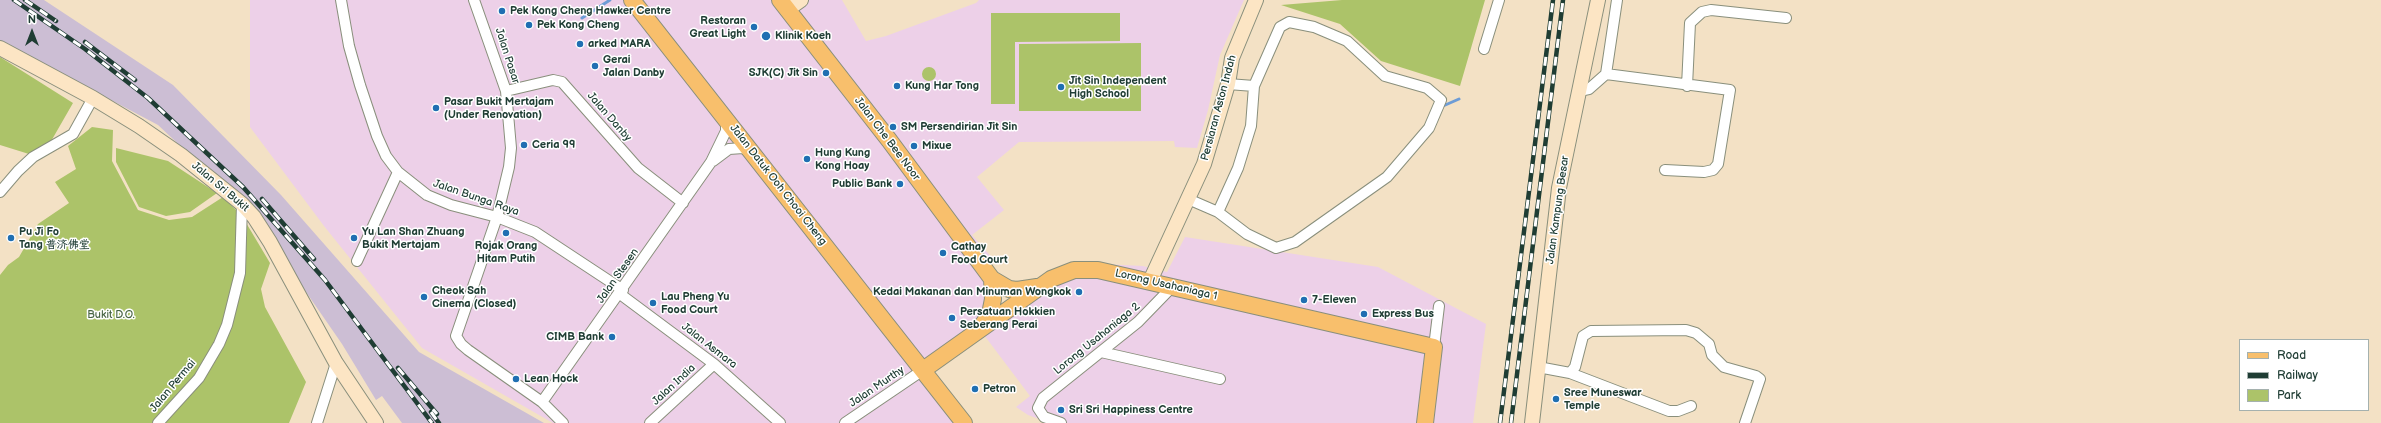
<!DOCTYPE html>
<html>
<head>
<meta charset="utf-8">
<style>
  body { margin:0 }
  #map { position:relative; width:2381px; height:423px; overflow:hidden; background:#f3e1c5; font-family:"Balsamiq Sans",sans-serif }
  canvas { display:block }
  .legend { position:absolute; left:2239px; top:339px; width:130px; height:72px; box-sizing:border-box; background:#fff; border:1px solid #a5b1ae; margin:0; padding:5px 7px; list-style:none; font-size:12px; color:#1f3d34 }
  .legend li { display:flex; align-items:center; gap:8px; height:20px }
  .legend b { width:20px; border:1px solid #a5b1ae }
  .north { position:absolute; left:12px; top:12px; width:40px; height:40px; -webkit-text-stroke:3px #fff; paint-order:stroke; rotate:0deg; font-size:11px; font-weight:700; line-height:16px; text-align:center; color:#1f3d34 }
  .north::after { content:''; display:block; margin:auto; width:14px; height:18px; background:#1f3d34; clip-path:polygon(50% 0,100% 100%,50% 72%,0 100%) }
</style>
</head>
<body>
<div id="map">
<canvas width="2381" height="423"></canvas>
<ul class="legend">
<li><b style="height:5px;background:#f8bf6c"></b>Road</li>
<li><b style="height:5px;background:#1f3d34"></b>Railway</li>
<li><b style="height:11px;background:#acc369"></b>Park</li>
</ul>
<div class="north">N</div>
</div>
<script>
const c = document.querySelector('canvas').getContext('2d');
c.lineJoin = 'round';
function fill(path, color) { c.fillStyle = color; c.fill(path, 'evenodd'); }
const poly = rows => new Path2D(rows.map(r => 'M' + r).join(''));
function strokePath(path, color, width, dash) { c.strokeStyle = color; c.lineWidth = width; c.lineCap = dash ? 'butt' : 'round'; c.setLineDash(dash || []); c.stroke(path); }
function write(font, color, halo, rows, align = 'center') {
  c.font = font + ' "Balsamiq Sans","LXGW WenKai TC",sans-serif'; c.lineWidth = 3; c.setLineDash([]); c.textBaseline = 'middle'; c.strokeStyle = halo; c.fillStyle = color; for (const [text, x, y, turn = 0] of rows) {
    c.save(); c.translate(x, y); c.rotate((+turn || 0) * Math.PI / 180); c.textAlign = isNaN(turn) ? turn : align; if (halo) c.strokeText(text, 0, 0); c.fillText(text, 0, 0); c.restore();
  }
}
const built = poly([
  [250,0,842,0,866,41,886,36,976,3,979,0,1244,0,1220,55,1208,110,1197,148,1175,147,1174,141,1019,142,977,177,1004,210,972,235,993,259,988,278,986,316,923,378,958,423,553,423,422,348,324,226,250,127],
  [1185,237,1378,267,1486,324,1473,423,1050,423,1028,415,1016,407,1030,396,984,335,1080,263,1143,266,1167,272]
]);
const industrial = poly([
  [0,0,44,0,173,85,281,195,419,352,544,423,402,423,382,396,376,400,342,344,250,211,158,125,0,41]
]);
const green = poly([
  [1342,0,1485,0,1460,86,1381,61,1340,24,1281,5],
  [991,13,1120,13,1120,41,1015,42,1015,104,991,104],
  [1141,43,1141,111,1019,111,1019,44],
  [0,57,73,103,50,143,29,154,0,145],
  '922 74a7 7 0 1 1 14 0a7 7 0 1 1-14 0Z',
  [92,127,113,130,112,161,138,210,169,220,192,217,223,197,242,216,270,263,261,289,265,307,306,382,289,423,0,423,0,275,8,265,19,257,38,224,69,203,55,182,76,169,68,146],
  [116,148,168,161,217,193,190,212,166,216,139,207,116,162]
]);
const stream = poly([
  [582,18,610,0],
  [1443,106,1459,99]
]);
const street = poly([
  [341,0,349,46,360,85,377,136,386,156,398,172,427,195,451,205,497,217,535,232,623,290],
  [474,0,506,91,511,148,509,167,497,217,456,336,461,344,468,350,542,402,563,423],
  [1484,49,1499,0],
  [1606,74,1617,0],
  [1228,84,1254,86],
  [1687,86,1690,23,1702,12,1711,10,1786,18],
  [506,91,553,80,562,82,638,168,683,203],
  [1579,91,1589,89,1606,74,1730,90,1718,164,1713,170,1704,172,1665,170],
  [713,161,729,149,743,148,750,152],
  [0,192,18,171,33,157,73,134,93,98],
  [1188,199,1218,212,1247,234,1276,248,1295,242,1387,177,1429,128,1441,100,1427,88,1385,76,1347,41,1314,27,1289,22,1280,27,1254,86,1251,126,1238,168,1218,212],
  [357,261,398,172],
  [620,294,714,364,780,423],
  [1434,347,1439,306],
  [1101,352,1220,379],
  [1538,367,1570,373,1575,367,1583,336,1591,331,1686,330,1696,333,1709,344,1712,355,1724,367,1756,376,1760,379,1745,423],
  [1570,373,1669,411,1678,411,1691,406],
  [542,402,711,162,726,131,726,119],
  [158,423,199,378,219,344,227,325,240,273,242,204],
  [317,423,336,363],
  [650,423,714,364],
  [845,423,923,370],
  [1061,423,1044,417,1038,408,1043,398,1138,322,1172,287]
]);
const secondary = poly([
  [787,10,801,0],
  [0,48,93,98,139,126,181,155,242,204,254,217,270,242,336,363,376,423],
  [1150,281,1204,164,1228,84,1232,58,1256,0],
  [1532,423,1559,188,1598,0]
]);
const primary = poly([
  [632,0,964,423],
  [780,0,889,140,992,279,1009,289,1017,290,1037,287],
  [981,327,990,314,993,299,992,279],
  [923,370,1051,279,1074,270,1098,270,1434,347,1425,423]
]);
const rail = poly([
  [14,0,85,49,148,98,243,187,325,280,432,423],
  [25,0,56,21],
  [85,42,135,80],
  [262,199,314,259],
  [398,368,437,414],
  [431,412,439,423],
  [1500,423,1553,0],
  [1511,423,1563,0]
]);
const markers = [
  [502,11,4,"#1f6fb2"],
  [529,25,4,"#1f6fb2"],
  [754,27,4,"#1f6fb2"],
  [766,36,5,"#1f6fb2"],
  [580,44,4,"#1f6fb2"],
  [595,66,4,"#1f6fb2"],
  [826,73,4,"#1f6fb2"],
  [897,86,4,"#1f6fb2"],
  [1061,87,4,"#1f6fb2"],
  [436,108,4,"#1f6fb2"],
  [893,127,4,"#1f6fb2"],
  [524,145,4,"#1f6fb2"],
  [914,146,4,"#1f6fb2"],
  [807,159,4,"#1f6fb2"],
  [900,184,4,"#1f6fb2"],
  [506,233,4,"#1f6fb2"],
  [11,238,4,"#1f6fb2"],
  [354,238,4,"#1f6fb2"],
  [943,253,4,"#1f6fb2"],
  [1079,292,4,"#1f6fb2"],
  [424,297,4,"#1f6fb2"],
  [1304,300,4,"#1f6fb2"],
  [653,303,4,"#1f6fb2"],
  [1364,314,4,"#1f6fb2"],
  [952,318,4,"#1f6fb2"],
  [612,337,4,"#1f6fb2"],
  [516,379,4,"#1f6fb2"],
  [975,389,4,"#1f6fb2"],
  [1556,399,4,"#1f6fb2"],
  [1061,410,4,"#1f6fb2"]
];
const poiNames = [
  ["Pek Kong Cheng Hawker Centre",510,11],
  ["Restoran",746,21,"right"],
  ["Great Light",746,34,"right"],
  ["Pek Kong Cheng",537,25],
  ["Klinik Koeh",775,36],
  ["arked MARA",588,44],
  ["Gerai",603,60],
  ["Jalan Danby",603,73],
  ["SJK(C) Jit Sin",818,73,"right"],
  ["Jit Sin Independent",1069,81],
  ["High School",1069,94],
  ["Kung Har Tong",905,86],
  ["Pasar Bukit Mertajam",444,102],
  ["(Under Renovation)",444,115],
  ["SM Persendirian Jit Sin",901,127],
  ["Ceria 99",532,145],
  ["Mixue",922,146],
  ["Hung Kung",815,153],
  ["Kong Hoay",815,166],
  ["Public Bank",892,184,"right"],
  ["Pu Ji Fo",19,232],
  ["Tang 普济佛堂",19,245],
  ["Yu Lan Shan Zhuang",362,232],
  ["Bukit Mertajam",362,245],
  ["Rojak Orang",506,246,"center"],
  ["Hitam Putih",506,259,"center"],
  ["Cathay",951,247],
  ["Food Court",951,260],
  ["Cheok Sah",432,291],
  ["Cinema (Closed)",432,304],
  ["Kedai Makanan dan Minuman Wongkok",1071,292,"right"],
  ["Lau Pheng Yu",661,297],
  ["Food Court",661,310],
  ["7-Eleven",1312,300],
  ["Persatuan Hokkien",960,312],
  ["Seberang Perai",960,325],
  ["Express Bus",1372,314],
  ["CIMB Bank",604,337,"right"],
  ["Lean Hock",524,379],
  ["Petron",983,389],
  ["Sree Muneswar",1564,393],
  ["Temple",1564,406],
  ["Sri Sri Happiness Centre",1069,410]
];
const streetNames = [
  ["Jalan Pasar",507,56,72],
  ["Persiaran Aston Indah",1219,108,-75],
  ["Jalan Danby",609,117,49],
  ["Jalan Che Bee Noor",887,139,53],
  ["Jalan Datuk Ooh Chooi Cheng",778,185,52],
  ["Jalan Sri Bukit",220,187,40],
  ["Jalan Bunga Raya",476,198,19],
  ["Jalan Kampung Besar",1558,210,-82],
  ["Jalan Stesen",618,276,-55],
  ["Lorong Usahaniaga 1",1166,285,13],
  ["Lorong Usahaniaga 2",1097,339,-39],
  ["Jalan Asmara",709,346,38],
  ["Jalan India",674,385,-43],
  ["Jalan Permai",173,386,-50],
  ["Jalan Murthy",877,387,-34]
];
const parkNames = [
  ["Bukit D.O.",111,315]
];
fill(built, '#edd0e8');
fill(industrial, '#ccbed4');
fill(green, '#acc369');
strokePath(stream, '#6d9cd6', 3);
strokePath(street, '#898f7c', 12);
strokePath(secondary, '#898f7c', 16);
strokePath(primary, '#898f7c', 18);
strokePath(street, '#fff', 10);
strokePath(secondary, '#fce5c4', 14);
strokePath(primary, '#f8bf6c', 16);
strokePath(rail, '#1f3d34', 4.5);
strokePath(rail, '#fff', 3, [9]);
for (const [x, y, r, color] of markers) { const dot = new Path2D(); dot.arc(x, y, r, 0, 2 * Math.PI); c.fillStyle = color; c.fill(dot); strokePath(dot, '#fff', 1.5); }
write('bold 11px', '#1f3d34', '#fff', poiNames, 'left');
write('11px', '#1f3d34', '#fff', streetNames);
write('11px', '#496544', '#fff', parkNames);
</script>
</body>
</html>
